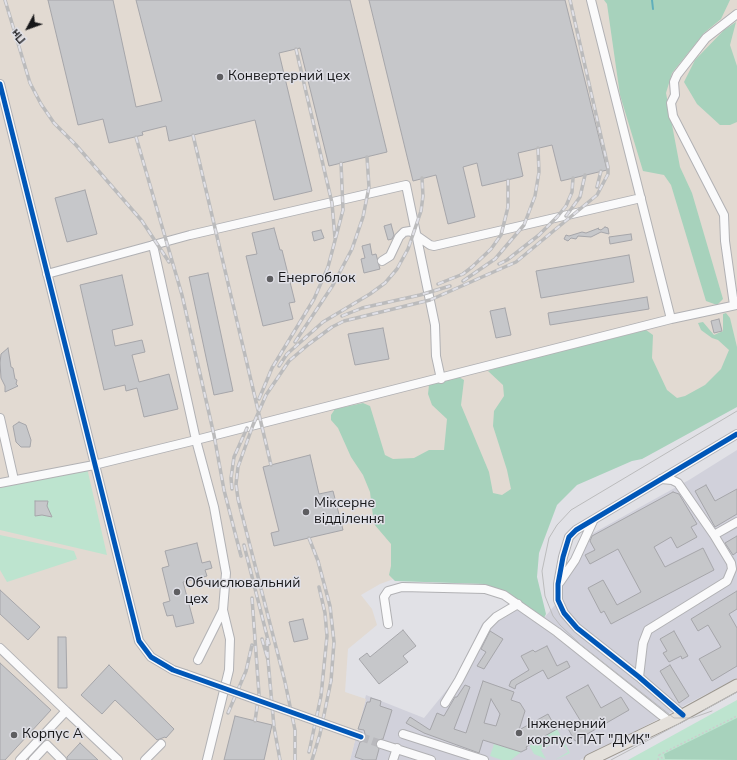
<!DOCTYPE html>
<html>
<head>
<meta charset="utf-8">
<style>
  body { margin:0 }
  #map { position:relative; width:737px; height:760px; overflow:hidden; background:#e1e1e6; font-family:"Nunito Sans",sans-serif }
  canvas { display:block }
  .north { position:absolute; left:8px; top:8px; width:40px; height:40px; -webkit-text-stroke:3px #e0e0e7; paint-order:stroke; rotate:229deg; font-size:11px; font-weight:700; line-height:16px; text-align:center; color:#171719 }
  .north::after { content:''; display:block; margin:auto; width:14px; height:18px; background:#171719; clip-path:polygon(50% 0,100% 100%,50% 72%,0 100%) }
</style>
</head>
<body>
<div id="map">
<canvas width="737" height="760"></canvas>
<div class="north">Пн</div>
</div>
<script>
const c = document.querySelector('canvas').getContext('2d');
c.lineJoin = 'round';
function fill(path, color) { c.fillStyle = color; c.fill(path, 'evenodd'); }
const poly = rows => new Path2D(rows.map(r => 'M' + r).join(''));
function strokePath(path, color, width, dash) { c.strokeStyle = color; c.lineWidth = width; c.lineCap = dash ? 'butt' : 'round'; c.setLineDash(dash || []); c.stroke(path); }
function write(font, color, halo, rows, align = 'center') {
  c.font = font + ' "Nunito Sans",sans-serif'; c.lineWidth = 3; c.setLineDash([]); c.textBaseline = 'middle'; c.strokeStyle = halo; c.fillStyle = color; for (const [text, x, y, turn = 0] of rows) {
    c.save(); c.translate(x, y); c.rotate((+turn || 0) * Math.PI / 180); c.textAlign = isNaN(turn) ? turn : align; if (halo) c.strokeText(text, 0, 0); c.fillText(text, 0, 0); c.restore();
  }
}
const built = poly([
  [737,450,737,678,580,760,350,760,366,695,424,718,454,681,482,624,516,600,544,618,561,598,561,584,588,536,689,480]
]);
const industrial = poly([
  [0,0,737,0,737,382,399,577,380,584,361,595,372,609,377,625,348,649,345,692,366,699,350,760,0,760]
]);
const green = poly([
  [87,468,107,555,0,530,0,488],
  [0,535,74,551,77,559,7,582,0,570],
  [737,700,737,760,628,760],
  [557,729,570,753,555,760,568,752,560,739,541,750,546,759,534,754,529,745],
  [494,744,521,752,511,760,502,760,490,756]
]);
const forest = poly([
  [604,0,730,0,721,19,704,33,672,73,666,93,680,167,692,193,723,299,717,305,706,301,671,185,664,175,643,171,620,95,607,4],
  [736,22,730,45,737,66,737,122,730,125,720,125,697,104,684,82,695,60,724,30],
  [726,313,730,318,737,347,737,407,642,459,632,461,577,485,557,505,539,553,537,577,546,614,544,618,504,592,484,584,395,581,389,575,391,566,391,544,374,524,370,492,363,475,351,457,338,428,331,420,331,415,335,409,363,403,370,406,385,455,393,459,414,458,429,450,444,450,447,419,432,405,428,394,429,385,459,377,464,380,461,405,489,472,493,493,502,495,511,489,507,470,493,426,494,411,504,396,503,385,488,371,498,367,646,330,653,335,652,358,667,390,677,398,685,396,705,385,721,369,729,350,718,340,712,338,701,330,698,323,703,322,714,335,723,331,723,314],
  [737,718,737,760,665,759,664,754]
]);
const stream = poly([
  [652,0,653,9]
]);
const building = poly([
  [48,0,113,0,136,107,162,101,136,0,350,0,387,152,329,166,300,48,279,53,312,191,274,200,255,120,169,141,166,126,142,132,143,135,109,143,103,119,78,125,48,0],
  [369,0,565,0,607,170,561,181,552,145,518,153,523,176,520,177,482,186,477,163,463,167,475,217,448,224,436,175,413,181,369,0],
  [85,190,97,234,67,242,55,198,85,190],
  [391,224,394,235,392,239,388,240,384,226,391,224],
  [605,227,608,228,609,234,601,232,591,237,578,236,576,239,571,238,568,241,564,239,566,235,569,236,582,232,586,233,599,228,598,229,601,230,605,227],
  [274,228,280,250,282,250,295,302,289,303,293,319,263,326,246,256,257,254,252,233,274,228],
  [321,230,324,238,314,241,312,232,321,230],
  [631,234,632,240,610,244,609,237,631,234],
  [370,244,372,255,376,254,380,269,364,273,361,259,365,258,362,246,370,244],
  [629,255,634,282,541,298,536,271,629,255],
  [208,273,233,391,214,395,189,277,208,273],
  [122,275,133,325,112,330,115,346,142,340,145,352,132,355,139,382,169,374,178,409,144,417,137,388,126,391,125,385,104,390,80,285,122,275],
  [647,297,649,309,550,325,548,313,647,297],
  [505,308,511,335,496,338,490,311,505,308],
  [719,319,722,331,714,333,711,321,719,319],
  [383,328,389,359,355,365,348,334,383,328],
  [8,348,11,367,13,368,15,379,17,380,16,384,18,386,5,392,5,386,1,378,0,363,1,354,8,348],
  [19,422,26,425,31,440,30,447,21,447,16,442,13,426,19,422],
  [310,455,319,494,333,491,343,530,274,546,271,533,279,531,263,467,310,455],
  [706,485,715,501,737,489,737,514,715,527,695,491,706,485],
  [673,492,679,494,697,524,691,527,697,537,677,548,671,537,654,547,665,567,703,548,714,570,611,624,604,611,601,613,588,588,603,580,617,605,641,592,618,549,590,564,585,555,595,550,590,541,592,536,673,492],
  [35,501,48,501,47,506,52,517,42,515,35,516,35,501],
  [737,536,737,552,733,555,725,543,737,536],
  [197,543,202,563,210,561,212,568,205,570,207,576,183,582,194,623,176,627,173,615,167,616,163,603,170,601,162,568,169,566,165,551,197,543],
  [0,590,40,627,28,640,0,614,0,590],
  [737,591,737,609,729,614,737,628,737,666,712,681,699,659,721,647,708,625,698,631,691,619,737,591],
  [303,619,308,639,294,642,289,622,303,619],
  [403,630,416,646,403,656,408,662,379,684,359,659,367,653,370,657,403,630],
  [490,631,503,639,484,669,477,666,486,652,481,649,490,631],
  [674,631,688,656,682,659,681,656,669,662,663,653,667,651,660,639,674,631],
  [58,637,66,637,67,688,58,688,58,637],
  [547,646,557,666,567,661,570,667,548,679,543,670,516,685,515,689,509,686,511,681,529,670,521,656,533,650,535,652,547,646],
  [0,663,51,710,5,760,0,760,0,663],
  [109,665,174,729,166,738,165,737,157,740,115,700,102,714,81,695,109,665],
  [670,665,689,696,679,703,660,671,670,665],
  [483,681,514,692,511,700,520,703,525,711,519,730,548,714,553,723,558,721,557,729,526,747,527,749,521,752,483,740,479,753,424,733,406,723,410,717,430,730,437,713,444,716,455,697,457,697,465,685,470,687,454,729,466,733,483,681],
  [491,699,500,714,496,726,484,723,491,699],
  [588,685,601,708,621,697,629,710,575,741,567,727,580,720,566,697,588,685],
  [371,698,381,701,380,706,392,710,383,739,378,740,376,743,379,749,376,760,364,760,355,757,360,742,364,741,366,738,364,730,358,729,367,702,370,702,371,698],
  [235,716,272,725,264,760,224,760,235,716],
  [80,743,98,760,67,760,67,757,80,743]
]);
const minorTunnel = poly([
  [361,737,381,744]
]);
const path = poly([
  [659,755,737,716],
  [658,760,659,755,664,760]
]);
const minor = poly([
  [0,84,139,641,151,657,173,670,185,674],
  [153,245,196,440,214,507,226,573,223,610,198,660],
  [382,261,390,256,399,237,404,232,410,231,430,245,434,246,641,198],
  [47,274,190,235,406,185,435,325,436,356,441,379],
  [734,305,725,241,724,215,673,116,671,103,675,95,674,82,677,75,706,38,737,14],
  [671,319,737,305],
  [0,418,14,480],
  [0,483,94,465,196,440,671,319,591,0],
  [714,535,737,522],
  [560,582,575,560,593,521],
  [388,624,384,597,388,591,402,587,485,589,504,595,557,632,670,722],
  [0,648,66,711,20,760],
  [639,677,643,643,648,630,727,581,732,569,731,563,714,535,678,483,672,480,661,479],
  [445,703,459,680,487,626,496,617,518,604],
  [66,711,118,760],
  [683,715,639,677,577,628,564,613,558,600,558,584,563,557,569,537,576,530,737,434],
  [403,734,484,760],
  [381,744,431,760],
  [33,760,47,745,62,760],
  [145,760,161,744],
  [207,760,229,670,230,639,223,610],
  [393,760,397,748]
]);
const major = poly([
  [590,760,677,718,737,685]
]);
const tram = poly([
  [704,710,737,692],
  [712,711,692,718,674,718,581,645,560,625,553,616,545,596,542,571,549,538,557,525,571,510,737,411],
  [611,760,688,719]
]);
const rail = poly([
  [5,0,30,83,41,104,54,123,76,145,142,221,169,262],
  [296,49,332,203,335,238],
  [193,135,271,465],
  [136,137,182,295,214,435,224,490,241,556],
  [597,187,601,171],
  [566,216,580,197,585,175],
  [499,264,507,260,539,235,557,217,566,206,572,192,573,178],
  [463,281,495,259,524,225,535,196,539,172,538,148],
  [438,284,463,274,472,267,491,249,501,235,508,207,508,180],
  [342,316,362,308,420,295,450,286],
  [295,342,333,285,352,249,363,217,369,187,367,157],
  [279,366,287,354,323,322,370,294,385,283,397,269,408,249,421,211,423,196,422,178],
  [259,399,272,368,314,299,328,267,343,210,341,163],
  [232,489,231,478,234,457,247,428],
  [309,538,318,561,330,606,334,642,331,681,320,734,312,760],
  [244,545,269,644],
  [252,598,259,694,255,721],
  [262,639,268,660,267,639],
  [268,660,274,727,280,760],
  [228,713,246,671,252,645],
  [309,752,321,696,327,636,325,613,319,587],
  [295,760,295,730,285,682,238,499,236,484,238,467,253,425,266,395,289,361,309,344,332,327,344,321,430,300,516,262,597,195,608,174,608,167,570,0]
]);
const minorBridge = poly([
  [185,674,361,737]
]);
const cycleway = poly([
  [0,84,139,641,151,657,173,670,361,737],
  [683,715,639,677,577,628,564,613,558,600,558,584,563,557,569,537,576,530,737,434]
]);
const markers = [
  [220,77,4,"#5e5e61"],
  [270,279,4,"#5e5e61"],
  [306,512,4,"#5e5e61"],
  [177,592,4,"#5e5e61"],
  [519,733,4,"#5e5e61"],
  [14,735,4,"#5e5e61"]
];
const poiNames = [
  ["Конвертерний цех",228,77],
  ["Енергоблок",278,279],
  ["Міксерне",314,504],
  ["відділення",314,520],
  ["Обчислювальний",185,584],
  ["цех",185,600],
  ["Інженерний",527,725],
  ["корпус ПАТ \"ДМК\"",527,741],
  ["Корпус А",22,735]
];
fill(built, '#d1d1db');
fill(industrial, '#e2dad2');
fill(green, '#bde4cf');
fill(forest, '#a7d2bc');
strokePath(stream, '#60afbb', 2);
fill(building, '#c6c7ca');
strokePath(building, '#a6a6aa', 1);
strokePath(minorTunnel, '#b9b9bd', 8, [8, 4]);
strokePath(minor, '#b1b1b4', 10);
strokePath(major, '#9c9790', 13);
strokePath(path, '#cccccd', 1.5, [2, 2]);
strokePath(minor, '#fafafb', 8);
strokePath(major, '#e4e0db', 11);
strokePath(tram, '#bbbbbc', 1);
strokePath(rail, '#bbbbbc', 3.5);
strokePath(rail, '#e0e0e7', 2, [6]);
strokePath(minorBridge, '#b1b1b4', 10, []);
strokePath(minorBridge, '#fafafb', 8);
strokePath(cycleway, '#0057b8', 5);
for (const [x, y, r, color] of markers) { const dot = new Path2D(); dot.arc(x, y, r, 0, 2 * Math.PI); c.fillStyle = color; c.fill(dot); strokePath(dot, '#e0e0e7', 1.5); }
write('14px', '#171719', '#e0e0e7', poiNames, 'left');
</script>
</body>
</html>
